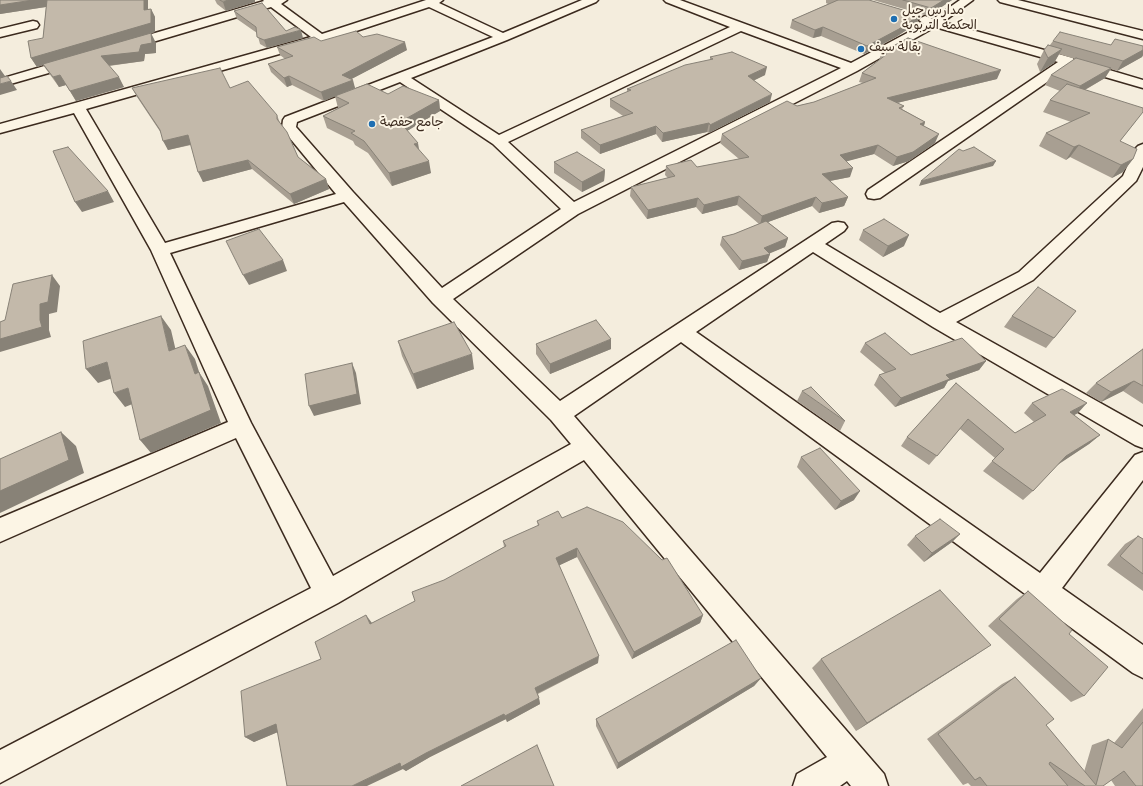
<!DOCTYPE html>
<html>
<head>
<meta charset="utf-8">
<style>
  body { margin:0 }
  canvas { display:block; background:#f4eddd }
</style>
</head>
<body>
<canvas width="1143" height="786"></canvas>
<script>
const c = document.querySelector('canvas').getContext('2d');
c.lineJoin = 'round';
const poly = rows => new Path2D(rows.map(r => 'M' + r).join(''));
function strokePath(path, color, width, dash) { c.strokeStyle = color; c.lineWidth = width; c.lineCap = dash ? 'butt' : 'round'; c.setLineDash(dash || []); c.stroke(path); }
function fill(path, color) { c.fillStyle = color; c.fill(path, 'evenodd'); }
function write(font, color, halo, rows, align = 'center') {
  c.font = font + ' Dekko,"Playpen Sans Arabic",sans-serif'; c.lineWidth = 4; c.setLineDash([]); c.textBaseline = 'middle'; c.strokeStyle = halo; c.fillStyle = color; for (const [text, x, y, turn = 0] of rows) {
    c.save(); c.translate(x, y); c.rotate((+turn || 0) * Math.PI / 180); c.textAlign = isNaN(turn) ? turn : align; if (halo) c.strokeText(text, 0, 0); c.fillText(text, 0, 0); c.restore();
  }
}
const minor = poly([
  [263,0,287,0,281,4,322,34,426,0,443,0,439,3,503,33,582,0,598,0,596,2,507,40,411,78,499,135,730,27,666,2,664,0,680,0,851,63,924,24,919,20,921,18,925,16,933,19,960,0,973,0,943,22,1073,58,1074,61,1073,64,880,198,874,199,868,198,866,194,868,190,1058,62,935,27,857,71,578,214,453,299,560,401,806,240,832,223,838,222,844,223,847,227,844,231,825,244,940,313,1019,272,1123,176,1135,149,1138,146,1143,144,1143,167,1136,181,1033,280,956,322,1143,427,1143,448,1135,445,933,327,813,252,696,332,1040,573,1135,455,1143,452,1143,480,1062,588,1143,645,1143,678,1133,673,681,342,574,416,884,774,888,786,851,786,847,781,840,786,793,786,797,774,827,757,584,460,338,603,0,783,0,750,311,588,236,438,0,542,0,518,228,422,151,250,74,113,0,133,0,124,311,37,271,7,129,49,121,49,119,46,121,43,264,1,263,0],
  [429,7,493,37,285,117,283,120,282,128,284,131,336,194,165,243,86,109,332,39,429,7],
  [741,31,841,68,574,202,508,142,741,31],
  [400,82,493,144,561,209,442,288,353,192,296,127,297,122,400,82],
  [344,202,433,303,551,420,571,444,333,576,251,423,170,253,344,202],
  [998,0,1018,0,1143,31,1143,39,1000,2,998,0],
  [33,21,37,22,39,25,37,28,0,37,0,29,33,21],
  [75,57,80,58,81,61,80,64,0,87,0,79,75,57],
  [1079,61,1143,80,1143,88,1074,68,1072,65,1074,62,1079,61]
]);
const wall = poly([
  [0,0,148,0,148,9,151,9,155,17,155,32,77,55,156,43,156,53,145,54,144,61,109,66,124,87,76,101,66,85,59,87,43,65,37,67,31,58,43,38,46,7,0,14],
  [215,0,255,0,255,2,226,11,217,4],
  [826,0,869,0,920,15,917,23,896,37,864,54,821,36,813,38,790,28,792,20,828,4,826,3],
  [873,0,952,0,928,16],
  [234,11,286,31,303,38,267,48,260,44,257,33,237,19],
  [321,41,407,50,351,79,355,88,388,94,439,100,440,111,407,131,419,150,431,173,392,186,368,153,355,145,353,141,327,128,323,116,339,108,338,108,335,96,324,101,292,85,287,87,271,72,268,64,285,59,280,55,277,47],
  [1053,41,1111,45,1143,46,1143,55,1142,57,1117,71,1111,69,1105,78,1085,90,1136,121,1120,141,1133,159,1123,172,1112,178,1070,157,1066,160,1039,146,1046,133,1071,122,1043,112,1050,100,1060,91,1045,85,1051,75,1075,59,1059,54,1054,63,1040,72,1037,64,1044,50,1050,45],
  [882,52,997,79,897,103,904,106,902,109,925,122,924,126,935,143,909,161,893,166,874,154,846,161,850,177,830,181,848,197,844,206,819,213,812,206,768,222,788,238,785,247,769,253,770,254,767,262,739,270,720,245,722,237,734,234,759,224,737,205,702,214,696,207,647,219,630,196,631,187,668,178,665,175,666,166,697,167,739,159,720,143,722,134,797,106,814,102,863,83,859,82,862,73,879,60],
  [710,57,765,75,754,80,770,102,709,133,707,132,662,142,656,134,600,154,581,138,581,130,623,116,610,107,610,99,627,92,627,89,710,60],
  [132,88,230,88,277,115,280,123,298,157,326,179,329,189,294,204,252,169,203,182,191,145,168,150,161,133,137,97],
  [554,162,605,170,604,181,582,192,554,173],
  [863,230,904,246,883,257,859,240],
  [1076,311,1046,348,1004,327,1012,316],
  [398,341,474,369,417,389,402,356],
  [865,343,911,355,986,361,979,370,948,381,944,388,895,407,874,385,879,375,885,373,860,352],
  [536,344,611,349,550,374,536,354],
  [1143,349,1143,404,1123,391,1101,402,1086,393,1096,383],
  [956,383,1015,433,1034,422,1024,413,1032,403,1078,413,1074,415,1100,435,1089,444,1058,464,1033,491,1023,500,983,471,995,458,960,429,929,465,901,446,907,437],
  [802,391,845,421,840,431,797,401],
  [801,457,854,500,835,510,797,467],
  [562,518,703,615,700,623,632,659,577,557,559,565,598,663,538,694,540,704,507,722,506,719,430,757,406,771,403,769,278,732,254,742,245,737,321,659,372,623,415,601,444,580,504,547,503,541,538,526,537,521],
  [960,534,952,542,924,562,907,545,915,536],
  [1138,536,1143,539,1143,591,1107,565,1125,544],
  [1028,591,1069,634,1084,696,1071,702,988,626,1017,599],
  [976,655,856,731,812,668,821,659],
  [1015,677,1046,725,1084,772,1092,745,1108,739,1114,743,1143,708,1143,786,1115,786,1111,780,1103,786,971,786,968,783,963,785,927,739,1002,684],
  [761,678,754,686,617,769,596,726,596,719]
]);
const shadedWall = poly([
  [33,0,48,0,52,6,0,14,0,5],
  [144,0,148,0,148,18,144,10],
  [228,0,255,0,255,2,226,11,223,2],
  [944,0,952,0,928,16,931,8],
  [151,9,155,17,155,32,37,67,31,58],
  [920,15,917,23,896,37,864,54,867,46],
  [823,27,821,36,813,38,815,30],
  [301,30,303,38,267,48,264,40],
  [151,33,156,43,156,53,145,54,144,61,106,66,101,56,141,45],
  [405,42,407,50,344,83,342,75],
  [1062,49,1054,63,1040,72,1048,58],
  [1143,50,1143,55,1142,57,1117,71,1123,61],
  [767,67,765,75,747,84,748,76],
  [1111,68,1105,78,1074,96,1080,86],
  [0,69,5,76,0,78],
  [1001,70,997,79,884,106,887,98],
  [60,75,66,85,59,87,53,77],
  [289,76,292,85,287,87,284,78],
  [119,77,124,87,76,101,70,91],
  [353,80,355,88,324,101,321,92],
  [11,81,17,90,0,95,0,84],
  [772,94,770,102,709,133,710,125],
  [439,100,440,111,402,134,400,122],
  [925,122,922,131,920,124],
  [709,123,707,132,662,142,663,133],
  [656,126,656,134,600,154,600,145],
  [939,134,935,143,909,161,893,166,897,157],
  [188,135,193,144,168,150,163,141],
  [418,143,420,155,414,144],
  [878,145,874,154,837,164,840,155],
  [1079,145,1070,157,1066,160,1074,147],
  [1133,159,1123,172,1112,178,1121,165],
  [248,160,252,169,203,182,198,172],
  [429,161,431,173,392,186,389,173],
  [996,161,993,166,919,186,921,181],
  [853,168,850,177,819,183,822,174],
  [605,170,604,181,582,192,582,182],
  [326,179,329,189,294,204,290,194],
  [108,191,114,202,82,212,75,202],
  [739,196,737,205,702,214,704,205],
  [816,197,812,206,760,225,762,216],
  [848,197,844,206,819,213,822,203],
  [698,198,696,207,647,219,648,210],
  [909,235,904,246,883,257,888,246],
  [788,238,785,247,766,255,770,254,767,262,739,270,742,261,764,248],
  [283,260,287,271,249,285,243,275],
  [52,275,60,286,57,312,49,314,49,330,51,337,0,352,0,339,40,320,40,304],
  [161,316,171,330,179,364,169,351],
  [611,339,611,349,550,374,550,364],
  [185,345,195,359,202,381,199,372,208,386,221,423,151,453,140,440,195,374],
  [472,354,474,369,417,389,413,374],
  [986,361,979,370,948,381,944,388,895,407,901,398,946,375],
  [107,362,119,376,98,383,86,369],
  [352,363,356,373,361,404,314,416,309,406],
  [1134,381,1123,391,1101,402,1111,392],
  [128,388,140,401,125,407,114,393],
  [1087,403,1078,413,1061,422,1070,412],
  [61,432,76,446,84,473,0,513,0,491],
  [1100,435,1089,444,1056,466,1066,456],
  [860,491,854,500,835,510,841,501],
  [960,534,952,542,924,562,932,553],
  [577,548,577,557,556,567,556,558],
  [366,615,372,623,375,631,370,624],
  [703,615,700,623,632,659,634,652],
  [991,645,976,655,856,731,867,723],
  [599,656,598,663,536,694,535,688],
  [761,678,754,686,617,769,618,763],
  [539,698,540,704,507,722,505,716],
  [504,714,506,719,430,757,406,771,403,769,367,786,352,786,400,763,426,753],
  [276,724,285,729,254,742,245,737]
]);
const building = poly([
  [0,0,33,0,0,5,0,0],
  [47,0,144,0,144,10,151,9,151,23,31,58,28,41,43,38,47,0],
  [220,0,228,0,223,2,220,0],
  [838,0,869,0,920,15,899,29,867,46,823,27,815,30,792,20,838,0],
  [903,0,944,0,931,8,903,0],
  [262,3,286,31,295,27,301,30,264,40,257,37,256,27,234,11,262,3],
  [356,31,363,37,377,34,405,42,342,75,353,80,321,92,289,76,284,78,268,64,293,56,277,47,314,37,321,41,356,31],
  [1060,32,1111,45,1115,39,1143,46,1143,50,1123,61,1053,41,1060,32],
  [151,33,152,43,141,45,139,52,101,56,119,77,70,91,60,75,53,77,43,64,151,33],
  [908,38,1001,70,887,98,904,106,899,108,925,122,920,124,939,134,913,152,897,157,878,145,840,155,853,168,822,174,848,197,822,203,816,197,762,216,739,196,704,205,698,198,648,210,631,187,675,176,666,166,691,160,697,167,749,157,722,134,787,101,797,106,814,102,876,78,862,73,887,54,882,52,908,38],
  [1048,45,1062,49,1048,58,1044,50,1048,45],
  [732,52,767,67,748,76,772,94,710,125,709,123,663,133,656,126,600,145,581,130,633,113,610,99,631,90,627,89,685,65,713,59,710,57,732,52],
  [1076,58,1111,68,1080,86,1051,75,1076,58],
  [220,68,230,88,248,81,277,115,277,119,287,132,298,157,326,179,290,194,248,160,198,172,188,135,163,141,160,130,132,88,220,68],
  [7,76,11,81,0,84,0,78,7,76],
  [367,84,388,94,403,86,439,100,400,122,418,143,414,144,429,161,389,173,364,141,351,133,355,131,323,116,349,103,335,96,367,84],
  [1067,84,1143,108,1143,112,1120,141,1137,149,1133,159,1121,165,1079,145,1074,147,1046,133,1090,113,1050,100,1067,84],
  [68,147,108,191,75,202,53,151,68,147],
  [974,147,996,161,921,181,959,149,963,151,974,147],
  [577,152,605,170,582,182,554,162,577,152],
  [884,219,909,235,888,246,863,230,884,219],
  [766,221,788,238,764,248,770,254,742,261,722,237,734,234,766,221],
  [259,229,283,260,243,275,226,241,259,229],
  [52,275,48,302,40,304,40,320,42,327,0,339,0,322,5,320,13,284,52,275],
  [1038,287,1076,311,1054,338,1012,316,1038,287],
  [161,316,169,351,185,345,195,374,199,372,211,410,140,440,128,388,114,393,107,362,86,369,83,341,161,316],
  [596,320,611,339,550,364,536,344,596,320],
  [454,322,472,354,413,374,398,341,454,322],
  [885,333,911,355,962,338,986,361,946,375,950,379,901,398,879,375,896,369,865,343,885,333],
  [1143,349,1143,386,1134,381,1111,392,1096,383,1143,349],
  [352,363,357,394,309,406,305,374,352,363],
  [956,383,1015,433,1046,415,1032,403,1062,389,1087,403,1070,412,1100,435,1066,456,1033,491,992,461,1004,449,968,419,937,456,907,437,956,383],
  [811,387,845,421,802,391,811,387],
  [61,432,69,460,0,491,0,459,61,432],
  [820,448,860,491,841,501,801,457,820,448],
  [587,507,623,522,662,560,667,558,703,615,634,652,577,548,556,558,599,656,535,688,539,698,505,716,504,714,426,753,401,767,400,763,352,786,287,786,276,724,245,737,241,691,321,659,315,642,366,615,370,624,415,601,412,592,444,580,506,546,503,541,539,525,537,521,558,511,562,518,587,507],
  [940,519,960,534,932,553,915,536,940,519],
  [1138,536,1143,539,1143,574,1120,556,1138,536],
  [940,590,991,645,867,723,821,659,940,590],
  [1028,591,1072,630,1069,634,1108,667,1084,696,999,619,1028,591],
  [736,640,761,678,618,763,596,719,736,640],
  [1015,677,1054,719,1046,725,1096,785,1108,739,1122,748,1143,722,1143,786,1136,786,1124,771,1103,786,1085,786,1050,762,1049,764,1068,786,987,786,980,777,975,780,938,734,1015,677],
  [537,745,554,786,461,786,537,745]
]);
const markers = [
  [894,19,4,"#1f6fb2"],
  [861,49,4,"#1f6fb2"],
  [372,124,4,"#1f6fb2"]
];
const farPoinames = [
  ["مدارس جيل",902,12],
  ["الحكمة التربوية",902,27],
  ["بقالة سيف",869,49],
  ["جامع حفصة",380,124]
];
strokePath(minor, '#3b2a1e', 3);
fill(minor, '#fcf5e5');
fill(wall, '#a89f92');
fill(shadedWall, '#888277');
fill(building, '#c3b9aa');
strokePath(building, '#888277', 1);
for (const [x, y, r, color] of markers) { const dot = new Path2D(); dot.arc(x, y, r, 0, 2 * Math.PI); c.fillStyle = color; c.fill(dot); strokePath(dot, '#fcf5e5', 1.5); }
write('13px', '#3b2a1e', '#fcf5e5', farPoinames, 'left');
</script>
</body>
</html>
